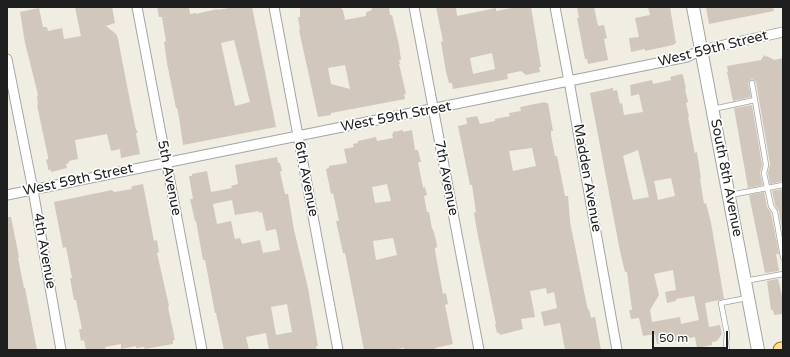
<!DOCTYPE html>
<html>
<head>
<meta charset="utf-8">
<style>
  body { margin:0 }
  #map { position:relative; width:790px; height:357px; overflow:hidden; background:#f0ede3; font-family:"Varela Round",sans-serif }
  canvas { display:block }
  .frame { position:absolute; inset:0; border:8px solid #1e1e1e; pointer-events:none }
  .scale { position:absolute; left:652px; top:331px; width:76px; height:18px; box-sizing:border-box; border:2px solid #1e1e1e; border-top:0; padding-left:5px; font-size:12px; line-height:14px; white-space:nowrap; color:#1e1e1e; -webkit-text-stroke:3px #fff; paint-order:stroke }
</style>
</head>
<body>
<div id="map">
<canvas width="790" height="357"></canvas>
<div class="frame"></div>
<div class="scale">50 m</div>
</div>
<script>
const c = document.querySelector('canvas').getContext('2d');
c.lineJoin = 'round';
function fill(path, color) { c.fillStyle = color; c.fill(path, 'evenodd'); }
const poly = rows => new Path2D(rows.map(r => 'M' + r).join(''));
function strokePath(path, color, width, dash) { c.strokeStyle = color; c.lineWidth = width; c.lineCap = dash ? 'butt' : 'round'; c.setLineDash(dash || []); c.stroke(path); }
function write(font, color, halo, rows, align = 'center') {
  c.font = font + ' "Varela Round",sans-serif'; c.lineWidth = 3.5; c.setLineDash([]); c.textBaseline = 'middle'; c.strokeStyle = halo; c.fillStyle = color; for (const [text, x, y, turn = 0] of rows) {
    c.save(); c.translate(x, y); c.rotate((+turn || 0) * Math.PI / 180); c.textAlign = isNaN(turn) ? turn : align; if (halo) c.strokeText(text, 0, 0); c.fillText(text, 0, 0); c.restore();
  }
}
const building = poly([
  [75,7,112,7,115,23,106,26,116,34,118,39,130,101,136,130,138,131,136,134,140,154,121,158,120,149,111,151,107,134,75,140,78,159,69,161,69,163,66,164,67,168,51,172,51,170,48,170,48,167,46,160,48,159,48,157,37,105,38,105,37,96,38,95,25,43,20,12,39,8,43,27,47,27,48,31,62,28,64,39,81,36],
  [157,7,189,7,190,14,196,13,196,14,217,9,217,10,235,7,252,7,276,127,183,145,179,117,177,108,176,108,167,63,164,42,166,41,163,24,162,17,159,17],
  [234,40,250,102,235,106,221,43],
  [300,7,341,7,342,10,343,10,345,20,366,16,366,12,370,11,372,9,371,7,389,7,390,15,392,15,399,45,401,60,399,60,400,64,399,64,406,94,404,94,405,99,331,113,331,115,318,117,299,30,300,30,298,17,300,17],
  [345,65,350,89,331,84,328,68],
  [436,7,456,7,457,16,496,8,496,11,517,7,531,7,541,67,539,67,540,72,526,75,521,71,507,74,508,79,453,89,452,83,449,83,446,72,441,42,443,41],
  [492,53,495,69,473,74,470,58],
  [577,7,594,7,598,26,604,25,607,38,604,39,608,60,588,64,587,59,585,59,577,18,579,18],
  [648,7,670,7,676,43,673,45,645,51,645,49,631,52,629,38,639,37,635,18,650,15],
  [706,7,773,7,774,11,709,24],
  [764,55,766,57,767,56,774,60,783,58,783,181,770,184,768,173,770,164,756,82,752,79,748,82,751,97,733,101,727,72,728,72,727,66,761,60],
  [681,74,683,75,686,89,685,89,688,102,686,103,689,117,688,117,694,149,695,153,697,152,701,179,700,179,704,204,706,203,711,223,724,299,705,303,709,327,720,325,722,334,717,341,712,342,712,345,697,348,695,337,657,344,655,334,643,336,639,318,631,319,629,310,632,310,627,272,625,272,620,251,590,93,613,88,613,91,617,90,620,104,622,103,624,115,643,112,639,94,631,96,630,85,652,80,653,84,671,80,670,77],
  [638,150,649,197,633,200,623,156],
  [671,178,675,196,658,200,654,181],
  [673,270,676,290,665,292,667,303,676,301,676,299,694,296,699,320,681,324,680,317,652,322,650,310,659,295,654,274],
  [545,102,545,103,548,103,553,131,551,131,551,135,555,156,557,156,565,196,568,196,570,222,587,306,588,310,589,309,591,318,595,317,601,350,565,350,560,323,544,326,541,312,557,308,554,292,547,294,546,288,530,291,535,317,521,319,523,329,500,335,499,333,497,333,495,324,496,324,477,231,474,213,476,212,472,185,470,185,458,126,467,124,466,118,477,116,480,124,495,121,495,119,510,116,509,113,521,111,520,107],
  [532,148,536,166,513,171,509,151],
  [752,105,762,165,760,173,763,185,748,188,734,108],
  [403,130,403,132,412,130,415,150,418,150,421,162,418,162,423,188,425,187,427,195,424,196,427,212,429,212,432,229,433,229,436,240,437,247,435,248,435,251,443,294,446,293,448,304,445,305,453,344,435,348,436,350,405,350,404,348,390,350,364,350,345,253,343,253,336,221,339,221,333,193,331,194,326,169,329,168,329,166,347,163,344,149,354,147,353,144,358,143,358,141,376,137,377,141,393,138,392,134,393,134,393,132],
  [387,184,391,201,375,203,372,187],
  [393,238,397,255,376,260,373,241],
  [277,157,278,163,280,163,282,171,280,172,285,194,288,194,294,230,308,288,318,346,316,346,317,350,269,350,266,333,246,337,249,350,224,350,216,313,215,313,205,260,203,260,196,221,195,221,190,199,193,199,189,176,192,176,192,174,207,171,211,192,232,188,231,186,238,184,235,165],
  [232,200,235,215,259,211,259,213,262,212,266,231,276,229,280,250,263,253,260,240,242,244,240,238,235,239,231,221,217,224,213,204],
  [287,304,292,332,276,335,271,307],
  [143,184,154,241,157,240,159,252,157,253,169,306,168,307,175,340,173,340,173,344,145,349,144,347,136,348,136,346,121,349,121,344,105,347,106,350,86,350,84,340,81,341,79,329,82,329,76,300,74,300,70,278,72,278,66,247,63,248,54,202,112,190,114,192,132,189,131,187,133,186],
  [783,189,783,236,779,211,775,205,772,191],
  [764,192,767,207,771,213,779,254,776,254,779,271,765,273,749,195],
  [7,217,11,217,19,257,18,258,24,288,25,288,37,350,7,350],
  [778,279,783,300,783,314,774,315,773,310,771,310,767,281]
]);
const service = poly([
  [752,83,766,165,764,173,771,206,775,212,783,257],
  [713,109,755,100],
  [730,195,783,185],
  [745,281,783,274],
  [727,350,726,343,727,334,721,303,747,298]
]);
const minor = poly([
  [137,7,202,350],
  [274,7,338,350],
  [414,7,479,350],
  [555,7,569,81,617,350],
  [7,59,33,190,61,350],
  [7,195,687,57,701,50,783,32]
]);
const tertiary = poly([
  [693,7,758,350]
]);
const primary = poly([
  [781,350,783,350]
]);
const streetNames = [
  ["West 59th Street",713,49,-14],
  ["West 59th Street",396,117,-11],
  ["5th Avenue",169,178,79],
  ["7th Avenue",446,178,79],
  ["Madden Avenue",587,178,80],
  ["South 8th Avenue",726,178,79],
  ["6th Avenue",306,179,79],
  ["West 59th Street",78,180,-12],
  ["4th Avenue",44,251,80]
];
fill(building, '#d1c7bc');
strokePath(service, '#a5a5a5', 6);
strokePath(minor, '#a5a5a5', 11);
strokePath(tertiary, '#a5a5a5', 14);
strokePath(primary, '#987800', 17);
strokePath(service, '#fff', 4.5);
strokePath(minor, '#fff', 9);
strokePath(tertiary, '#fff', 12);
strokePath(primary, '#ffdf99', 15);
write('14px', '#1e1e1e', '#fff', streetNames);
</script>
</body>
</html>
